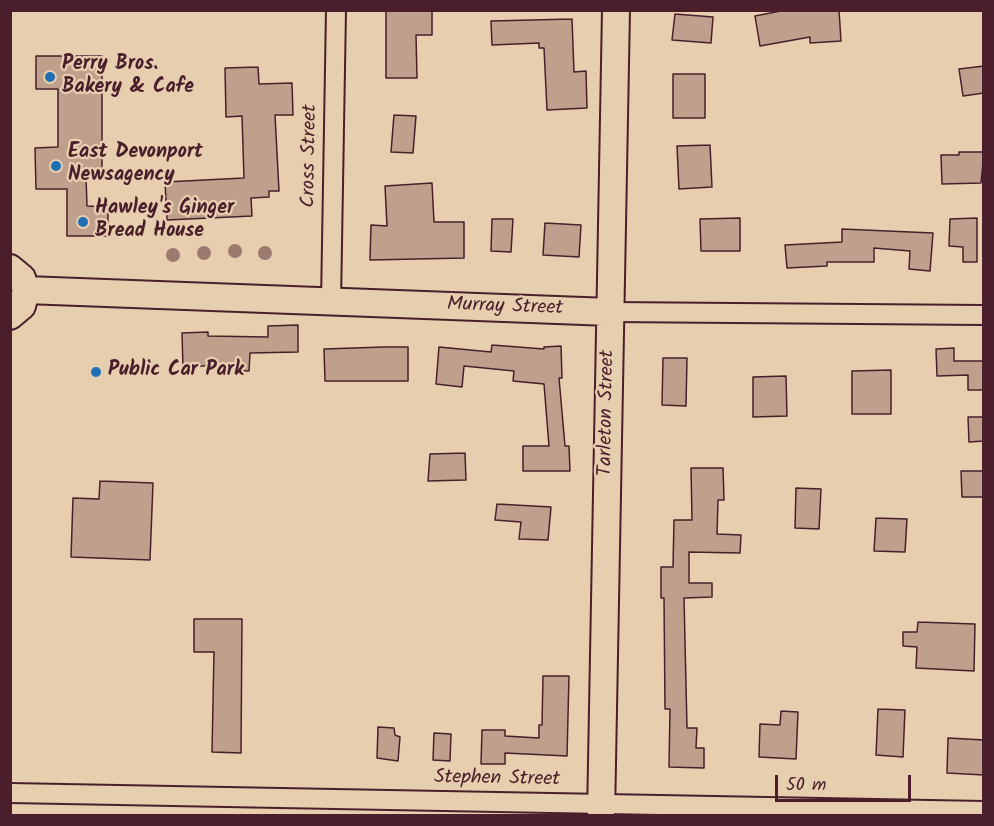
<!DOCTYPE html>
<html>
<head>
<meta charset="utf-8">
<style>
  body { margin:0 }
  #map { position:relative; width:994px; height:826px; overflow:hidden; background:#e7ceaf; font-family:Kalam,sans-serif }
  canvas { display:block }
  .frame { position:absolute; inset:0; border:12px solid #4a1f2b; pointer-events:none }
  .scale { position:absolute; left:775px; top:775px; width:136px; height:27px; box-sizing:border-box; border:3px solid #4a1f2b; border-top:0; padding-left:8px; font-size:18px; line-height:21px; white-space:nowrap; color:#4a1f2b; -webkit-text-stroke:4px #e7ceaf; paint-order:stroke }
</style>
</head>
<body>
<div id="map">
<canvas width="994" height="826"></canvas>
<div class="frame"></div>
<div class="scale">50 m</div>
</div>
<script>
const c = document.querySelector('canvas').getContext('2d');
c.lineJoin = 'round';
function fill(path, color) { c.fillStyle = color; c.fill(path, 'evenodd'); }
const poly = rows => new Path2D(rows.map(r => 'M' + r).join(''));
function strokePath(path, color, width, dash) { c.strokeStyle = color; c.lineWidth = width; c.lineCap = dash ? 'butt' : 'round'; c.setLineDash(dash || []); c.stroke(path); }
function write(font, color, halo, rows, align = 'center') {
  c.font = font + ' Kalam,sans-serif'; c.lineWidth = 4.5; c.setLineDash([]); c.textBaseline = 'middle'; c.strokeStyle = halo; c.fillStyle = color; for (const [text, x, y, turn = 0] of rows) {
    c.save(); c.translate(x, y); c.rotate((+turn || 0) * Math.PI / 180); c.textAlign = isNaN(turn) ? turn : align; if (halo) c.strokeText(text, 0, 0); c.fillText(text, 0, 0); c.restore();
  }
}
const building = poly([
  [386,10,432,10,432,35,416,35,417,78,386,78,386,10],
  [786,10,839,10,841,41,810,43,810,37,760,46,755,16,786,10],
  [675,14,713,17,711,43,672,40,675,14],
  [572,19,574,72,586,71,587,108,547,110,544,48,539,48,539,43,492,45,491,21,572,19],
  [36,56,102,56,102,175,86,176,87,206,108,207,108,236,67,236,67,189,36,189,35,148,58,147,58,89,36,89,36,56],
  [984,66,984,93,963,96,959,69,984,66],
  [258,67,259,84,292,83,293,115,275,115,279,191,269,191,269,197,251,198,252,216,167,220,165,182,244,178,242,116,226,117,225,68,258,67],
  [673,74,705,74,705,118,673,118,673,74],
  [394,115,416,116,413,153,391,152,394,115],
  [710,145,712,187,679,189,677,146,710,145],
  [959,152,984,152,981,183,942,184,941,155,959,155,959,152],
  [432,183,434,222,464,222,464,258,370,260,371,225,387,226,385,186,432,183],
  [740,218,740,251,701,251,700,219,740,218],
  [977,218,977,262,963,262,963,247,949,246,950,219,977,218],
  [492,219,513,219,511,252,491,251,492,219],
  [545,223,581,225,579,257,543,255,545,223],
  [842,229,933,233,930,271,909,269,910,251,874,248,874,262,827,262,827,266,787,268,785,245,842,242,842,229],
  [298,325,298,352,250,353,249,371,222,370,222,365,183,367,182,333,208,332,208,336,268,337,268,326,298,325],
  [492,345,544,349,544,347,561,346,562,378,559,378,565,446,569,446,570,471,523,471,523,446,549,446,544,384,513,381,514,371,464,366,462,387,436,384,439,347,491,352,492,345],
  [383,347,408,347,408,381,325,381,324,349,383,347],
  [954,348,954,361,984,361,984,390,968,390,968,375,937,376,936,349,954,348],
  [663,358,687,358,686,406,662,405,663,358],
  [891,370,891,414,852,414,852,371,891,370],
  [786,376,787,416,753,417,753,377,786,376],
  [968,417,984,417,984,441,969,442,968,417],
  [465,453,466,480,428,481,430,454,465,453],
  [691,468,723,468,724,500,718,500,717,534,741,535,740,553,689,552,689,583,712,583,712,597,684,598,687,728,697,728,696,748,704,748,704,768,669,767,670,709,665,709,664,598,661,598,661,567,673,567,674,520,692,520,691,468],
  [961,471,984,471,984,497,962,497,961,471],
  [100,481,153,483,150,560,71,557,73,498,99,499,100,481],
  [796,488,821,489,819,529,795,528,796,488],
  [497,504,551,507,548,540,519,539,521,522,495,520,497,504],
  [876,518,907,519,905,552,874,551,876,518],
  [194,619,242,619,241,753,212,752,214,652,194,652,194,619],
  [918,622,975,624,974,671,916,668,917,647,903,646,903,632,917,632,918,622],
  [543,676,569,676,567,756,505,753,505,764,481,764,482,730,505,730,505,736,539,738,539,725,542,725,543,676],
  [878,709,905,710,903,757,876,755,878,709],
  [781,711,798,712,796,759,759,757,760,724,780,725,781,711],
  [378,727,394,728,395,735,400,737,398,761,377,758,378,727],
  [434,733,451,734,450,761,433,760,434,733],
  [948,738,984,740,984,775,947,773,948,738]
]);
const street = poly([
  [331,302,336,10],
  [610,312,984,315],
  [10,793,984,811]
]);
const secondary = poly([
  [10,268,22,278,26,290,22,306,10,316],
  [26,290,610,312],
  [601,816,616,10]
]);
const trees = [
  [235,251],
  [204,253],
  [265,253],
  [173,255]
];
const markers = [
  [50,77,6,"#1f6fb2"],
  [56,166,6,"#1f6fb2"],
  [83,222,6,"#1f6fb2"],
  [96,372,6,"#1f6fb2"]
];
const poiNames = [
  ["Perry Bros.",62,66],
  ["Bakery & Cafe",62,89],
  ["East Devonport",68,154],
  ["Newsagency",68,177],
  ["Hawley's Ginger",95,210],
  ["Bread House",95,233],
  ["Public Car Park",108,372]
];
const streetNames = [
  ["Cross Street",311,156,-89],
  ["Murray Street",505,308,2],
  ["Tarleton Street",608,413,-89],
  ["Stephen Street",497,780,1]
];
fill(building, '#bea08d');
strokePath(building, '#4a1f2b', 1.5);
strokePath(street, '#4a1f2b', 22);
strokePath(secondary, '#4a1f2b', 30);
strokePath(street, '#e7ceaf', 18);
strokePath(secondary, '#e7ceaf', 26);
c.fillStyle = '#9c7a70';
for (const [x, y] of trees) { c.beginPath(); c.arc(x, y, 7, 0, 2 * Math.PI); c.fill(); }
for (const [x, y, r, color] of markers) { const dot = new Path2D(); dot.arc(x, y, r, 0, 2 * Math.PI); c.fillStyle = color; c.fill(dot); strokePath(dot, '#e7ceaf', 2); }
write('bold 20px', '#4a1f2b', '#e7ceaf', poiNames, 'left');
write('20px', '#4a1f2b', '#e7ceaf', streetNames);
</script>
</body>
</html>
